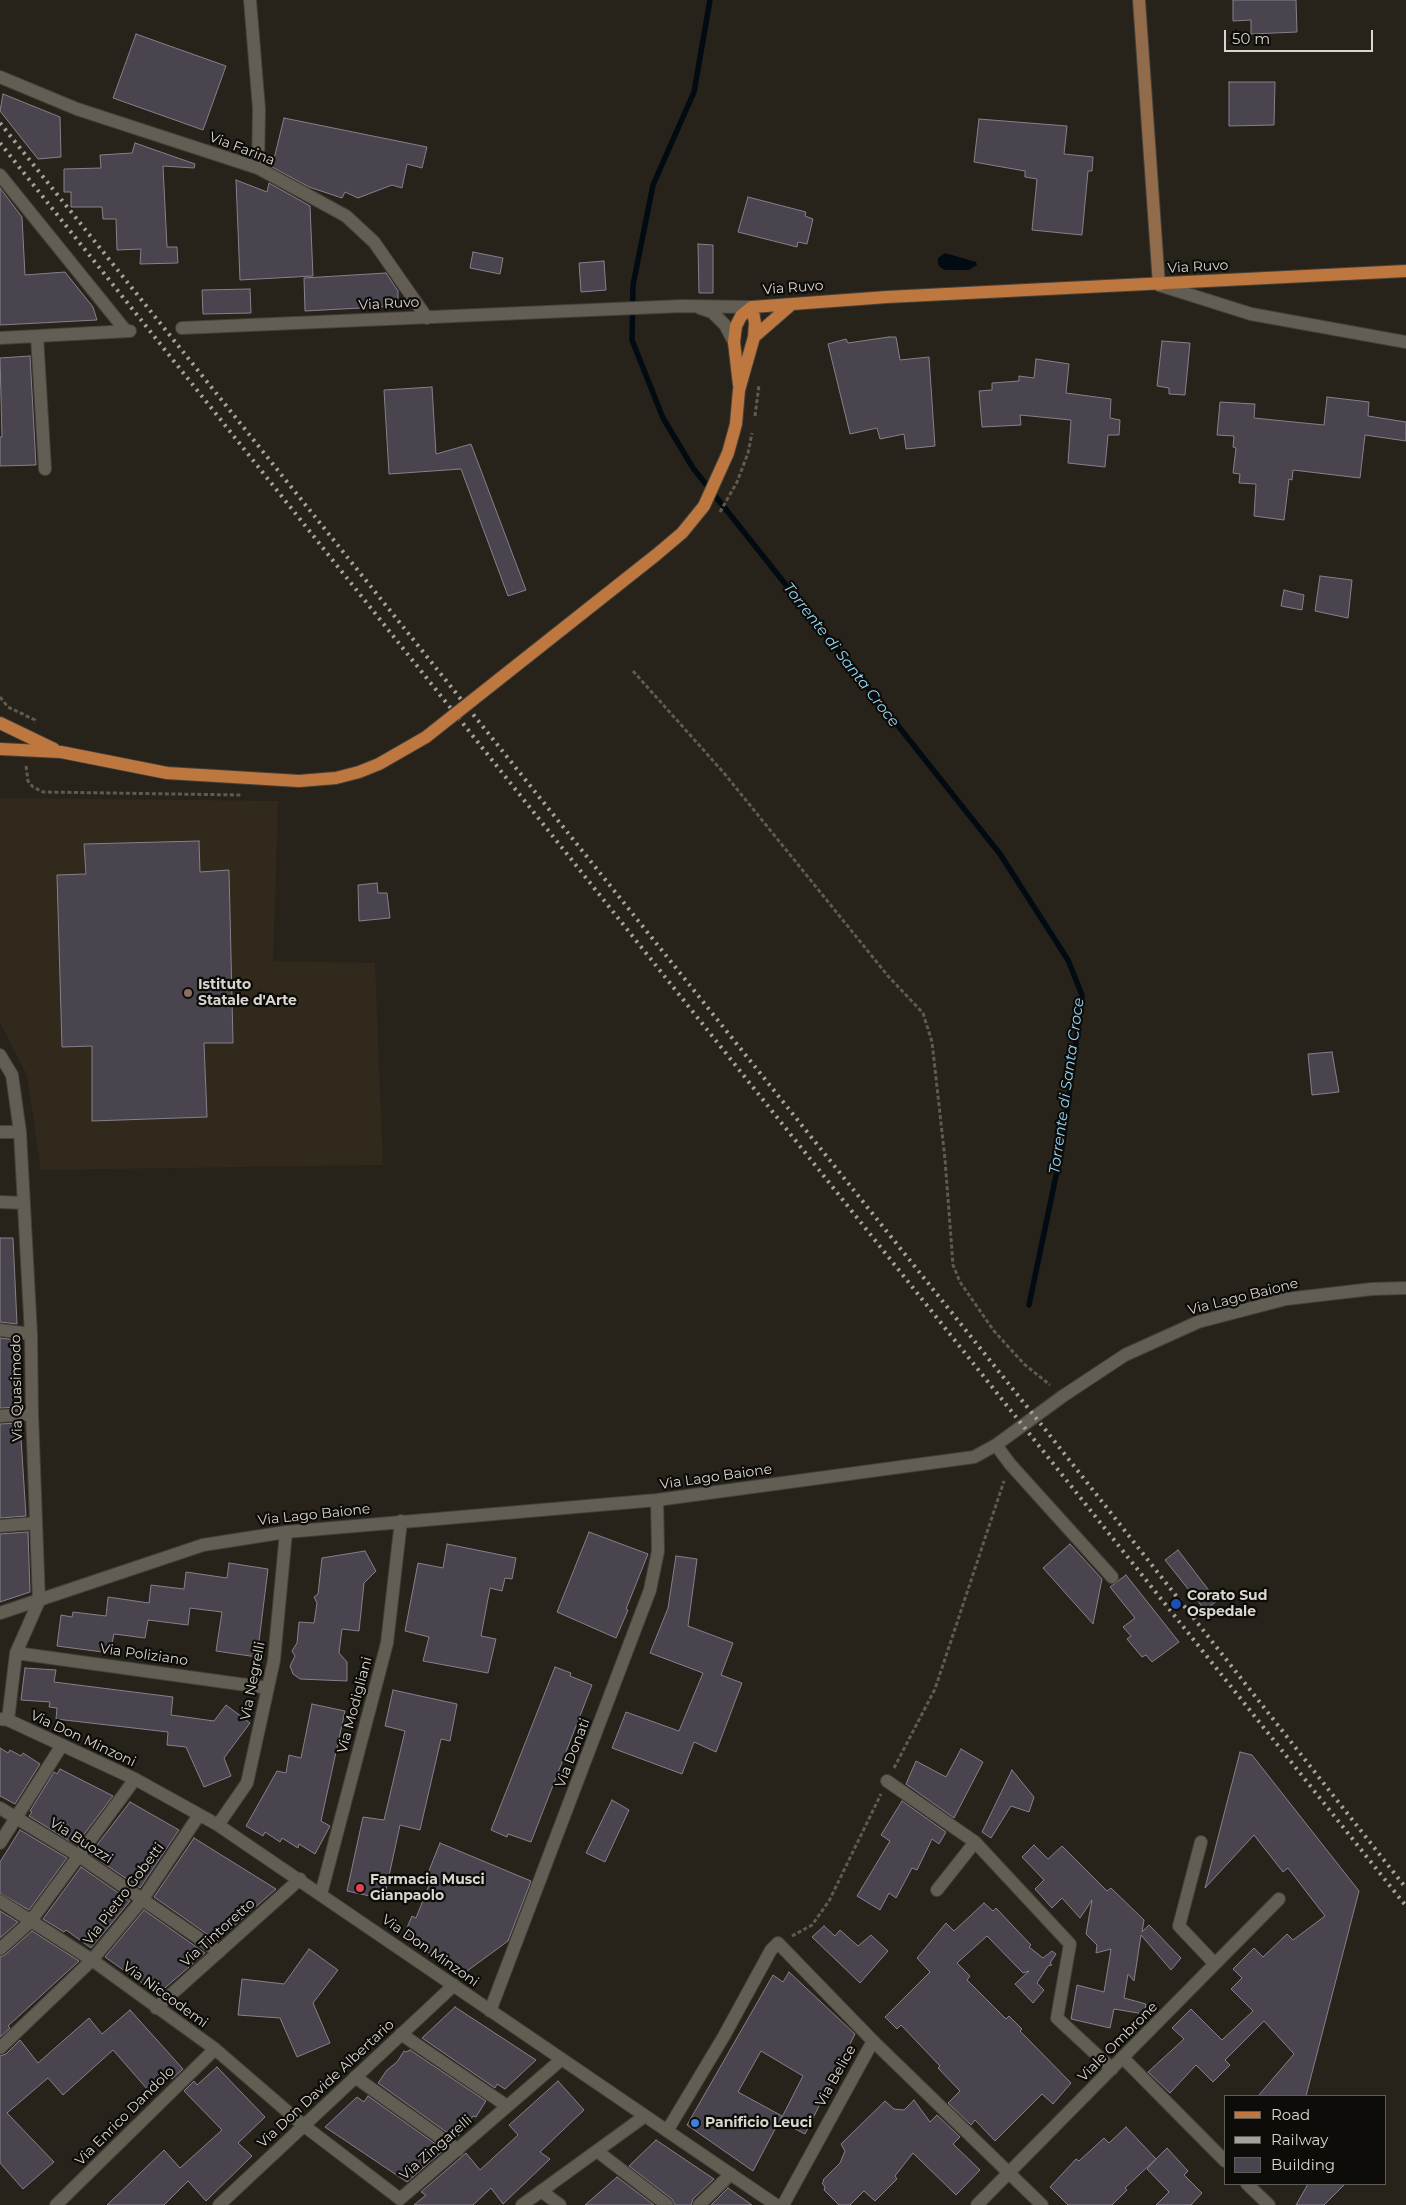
<!DOCTYPE html>
<html>
<head>
<meta charset="utf-8">
<style>
  body { margin:0 }
  #map { position:relative; width:1406px; height:2205px; overflow:hidden; background:#27231a; font-family:Montserrat,sans-serif }
  canvas { display:block }
  .legend { position:absolute; left:1224px; top:2095px; width:162px; height:90px; box-sizing:border-box; background:#0e0c09; border:1px solid #5f5d59; margin:0; padding:6px 9px; list-style:none; font-size:15px; color:#d9d6d0 }
  .legend li { display:flex; align-items:center; gap:10px; height:25px }
  .legend b { width:25px; border:1px solid #5f5d59 }
  .scale { position:absolute; left:1224px; top:30px; width:149px; height:22px; box-sizing:border-box; border:2px solid #d9d6d0; border-top:0; padding-left:6px; font-size:15px; line-height:18px; white-space:nowrap; color:#d9d6d0; -webkit-text-stroke:4px #0e0c09; paint-order:stroke }
</style>
</head>
<body>
<div id="map">
<canvas width="1406" height="2205"></canvas>
<ul class="legend">
<li><b style="height:6px;background:#bf7740"></b>Road</li>
<li><b style="height:6px;background:#a5a29b"></b>Railway</li>
<li><b style="height:14px;background:#49444d"></b>Building</li>
</ul>
<div class="scale">50 m</div>
</div>
<script>
const c = document.querySelector('canvas').getContext('2d');
c.lineJoin = 'round';
function fill(path, color) { c.fillStyle = color; c.fill(path, 'evenodd'); }
const poly = rows => new Path2D(rows.map(r => 'M' + r).join(''));
function strokePath(path, color, width, dash) { c.strokeStyle = color; c.lineWidth = width; c.lineCap = dash ? 'butt' : 'round'; c.setLineDash(dash || []); c.stroke(path); }
function write(font, color, halo, rows, align = 'center') {
  c.font = font + ' Montserrat,sans-serif'; c.lineWidth = 4.5; c.setLineDash([]); c.textBaseline = 'middle'; c.strokeStyle = halo; c.fillStyle = color; for (const [text, x, y, turn = 0] of rows) {
    c.save(); c.translate(x, y); c.rotate((+turn || 0) * Math.PI / 180); c.textAlign = isNaN(turn) ? turn : align; if (halo) c.strokeText(text, 0, 0); c.fillText(text, 0, 0); c.restore();
  }
}
const built = poly([
  [0,798,278,801,273,961,375,963,383,1165,41,1170,27,1075,0,1023]
]);
const water = poly([
  [945,253,976,262,977,265,969,270,946,270,941,268,938,264,938,258]
]);
const stream = poly([
  [710,0,694,92,653,185,633,285,632,340,663,418,693,468,1000,854,1068,960,1082,995,1063,1142,1029,1305]
]);
const building = poly([
  [1233,0,1296,0,1297,32,1251,34,1251,20,1233,21,1233,0],
  [136,34,226,66,203,130,113,98,136,34],
  [1229,82,1275,82,1274,125,1229,126,1229,82],
  [3,94,60,117,61,157,38,159,0,111,3,94],
  [284,118,427,147,422,168,407,164,402,188,392,185,358,198,345,192,342,198,309,187,272,167,284,118],
  [979,119,1067,126,1064,154,1093,157,1092,171,1088,171,1082,235,1032,230,1037,179,1025,177,1025,171,974,162,979,119],
  [135,143,195,164,194,168,163,166,167,247,177,247,178,263,140,264,141,249,117,250,116,219,103,219,102,207,71,207,71,192,64,192,64,169,101,168,100,155,132,153,135,143],
  [236,180,267,192,269,183,310,206,313,276,240,280,236,180],
  [0,188,22,217,25,275,65,272,93,307,97,320,0,325,0,188],
  [748,197,806,212,805,216,813,219,807,244,798,242,797,247,738,232,748,197],
  [698,244,713,245,713,293,699,293,698,244],
  [473,252,503,258,500,274,470,268,473,252],
  [604,261,606,290,581,292,579,263,604,261],
  [386,273,398,291,398,306,305,311,304,278,386,273],
  [250,289,251,313,203,314,202,290,250,289],
  [889,337,896,337,900,360,929,357,935,446,906,449,904,434,880,439,877,428,850,434,828,344,846,339,848,343,889,337],
  [1162,341,1190,343,1185,395,1169,394,1169,388,1157,386,1162,341],
  [30,356,36,465,0,466,0,437,2,437,0,358,30,356],
  [1036,359,1069,364,1066,393,1111,399,1110,418,1120,420,1119,435,1108,435,1105,467,1068,463,1071,420,1020,415,1021,425,982,427,979,391,992,390,992,383,1019,381,1019,376,1034,378,1036,359],
  [432,387,436,454,471,444,526,590,508,596,461,469,389,474,384,390,432,387],
  [1327,397,1369,402,1368,416,1406,422,1406,441,1365,435,1360,478,1293,470,1292,480,1289,479,1284,520,1254,516,1256,484,1239,483,1240,474,1233,473,1236,448,1233,447,1234,436,1217,435,1220,402,1255,404,1254,418,1324,425,1327,397],
  [1320,576,1352,580,1348,618,1315,611,1320,576],
  [1284,590,1304,595,1302,610,1281,606,1284,590],
  [199,841,200,872,229,870,233,1043,204,1043,207,1117,92,1121,92,1046,62,1047,57,875,86,874,84,844,199,841],
  [377,883,378,893,387,893,390,918,359,921,358,885,377,883],
  [1332,1052,1339,1092,1312,1095,1308,1054,1332,1052],
  [0,1238,13,1238,17,1324,0,1322,0,1238],
  [0,1338,17,1340,20,1407,0,1408,0,1338],
  [20,1423,26,1516,0,1518,0,1424,20,1423],
  [28,1532,30,1592,0,1602,0,1534,28,1532],
  [589,1532,648,1554,626,1609,628,1610,616,1638,557,1612,589,1532],
  [447,1544,516,1558,512,1579,505,1578,502,1591,490,1588,481,1636,496,1639,488,1673,423,1661,429,1637,405,1631,418,1563,443,1568,447,1544],
  [1070,1544,1102,1579,1093,1624,1043,1568,1070,1544],
  [1178,1550,1217,1601,1205,1610,1165,1560,1178,1550],
  [365,1551,376,1571,364,1583,359,1631,342,1629,339,1653,347,1662,347,1681,300,1679,293,1674,290,1666,295,1656,292,1651,297,1643,299,1622,314,1623,317,1603,314,1597,318,1594,322,1558,365,1551],
  [676,1556,697,1559,688,1626,733,1643,721,1675,742,1683,716,1752,694,1742,682,1774,612,1748,626,1712,679,1731,703,1673,650,1653,668,1608,676,1556],
  [229,1563,268,1569,257,1657,216,1651,222,1612,190,1608,188,1625,148,1620,145,1638,114,1634,110,1653,57,1646,61,1615,72,1617,73,1612,106,1616,108,1597,149,1603,151,1585,184,1589,186,1572,227,1578,229,1563],
  [1126,1575,1179,1642,1152,1662,1146,1655,1142,1657,1127,1639,1131,1636,1123,1627,1135,1618,1110,1587,1126,1575],
  [555,1667,571,1673,570,1676,592,1685,531,1842,508,1834,507,1837,491,1830,555,1667],
  [25,1668,56,1670,54,1682,173,1697,171,1715,214,1721,226,1705,250,1723,224,1758,231,1776,204,1787,186,1747,167,1745,168,1732,56,1719,57,1708,49,1707,50,1702,21,1700,25,1668],
  [393,1690,457,1704,450,1741,441,1739,420,1830,400,1825,384,1899,347,1891,363,1817,384,1820,405,1731,385,1726,393,1690],
  [312,1704,345,1711,321,1821,330,1826,315,1854,299,1844,298,1848,282,1838,280,1842,265,1832,263,1836,246,1826,277,1771,286,1773,289,1755,301,1758,312,1704],
  [0,1748,8,1753,10,1750,21,1756,23,1753,40,1764,15,1804,0,1796,0,1748],
  [961,1749,983,1762,954,1818,906,1784,916,1761,946,1777,961,1749],
  [1240,1752,1252,1755,1359,1891,1306,2096,1258,2096,1294,2054,1264,2021,1225,2060,1230,2065,1213,2082,1196,2065,1170,2093,1148,2072,1184,2039,1172,2028,1191,2009,1222,2040,1253,2011,1231,1989,1242,1978,1233,1969,1254,1948,1263,1957,1287,1934,1293,1940,1325,1916,1288,1868,1283,1872,1254,1835,1205,1888,1240,1752],
  [60,1769,113,1796,76,1845,29,1816,32,1812,30,1811,54,1772,57,1774,60,1769],
  [1012,1770,1034,1797,1029,1812,1011,1806,991,1838,982,1832,1012,1770],
  [612,1800,629,1810,605,1862,586,1853,612,1800],
  [902,1801,946,1832,939,1844,932,1839,917,1870,912,1868,896,1898,889,1893,880,1910,857,1896,890,1841,881,1835,902,1801],
  [130,1802,179,1830,140,1888,90,1854,130,1802],
  [20,1830,67,1858,29,1910,0,1893,0,1862,20,1830],
  [194,1838,276,1889,217,1941,154,1897,194,1838],
  [440,1843,531,1881,508,1941,463,1974,403,1937,412,1916,416,1918,433,1875,428,1873,440,1843],
  [1034,1845,1048,1859,1062,1846,1107,1891,1111,1888,1144,1920,1142,1932,1149,1925,1181,1958,1171,1970,1141,1935,1134,1981,1128,1974,1124,1998,1146,2004,1144,2014,1114,2009,1110,2028,1071,2019,1077,1985,1104,1992,1111,1949,1096,1953,1097,1945,1086,1934,1092,1900,1080,1918,1062,1898,1052,1908,1035,1889,1044,1880,1022,1857,1034,1845],
  [81,1867,130,1901,91,1948,66,1930,64,1932,43,1919,81,1867],
  [984,1903,993,1911,996,1908,1031,1945,1029,1947,1043,1958,1052,1951,1056,1954,1050,1963,1052,1965,1048,1966,1037,1983,1044,1990,1033,2003,1015,1984,1029,1971,1023,1973,987,1936,957,1963,970,1976,967,1980,1006,2019,1009,2016,1022,2029,1020,2031,1071,2083,1053,2104,1042,2094,995,2141,975,2120,971,2125,948,2103,960,2091,938,2068,940,2066,901,2025,897,2029,885,2017,930,1972,917,1958,946,1923,954,1931,984,1903],
  [144,1910,205,1953,158,1994,105,1957,144,1910],
  [0,1911,18,1922,0,1938,0,1911],
  [824,1926,835,1936,840,1930,858,1946,871,1935,888,1951,860,1983,812,1937,824,1926],
  [32,1931,79,1961,8,2026,10,2028,0,2037,0,1957,5,1955,32,1931],
  [309,1949,338,1970,313,2003,330,2043,297,2057,280,2018,238,2015,242,1979,284,1984,309,1949],
  [789,1972,855,2034,805,2134,780,2121,803,2076,761,2051,738,2092,782,2116,753,2171,687,2125,773,1975,783,1982,789,1972],
  [455,2007,536,2060,505,2089,497,2084,495,2088,422,2038,455,2007],
  [130,2010,183,2069,172,2079,166,2073,148,2090,113,2050,63,2095,48,2078,7,2113,54,2162,23,2189,0,2163,0,2056,6,2054,20,2040,38,2063,89,2018,102,2034,130,2010],
  [410,2050,486,2101,476,2117,473,2116,456,2139,378,2083,387,2070,397,2062,404,2051,406,2052,410,2050],
  [217,2067,265,2117,238,2143,252,2156,206,2201,188,2181,164,2205,107,2205,164,2150,180,2168,222,2130,184,2091,194,2081,197,2085,217,2067],
  [558,2081,584,2110,540,2152,550,2159,503,2204,491,2188,473,2205,414,2205,426,2195,421,2192,466,2153,480,2170,518,2135,509,2125,558,2081],
  [368,2096,444,2150,407,2182,325,2127,357,2097,364,2102,368,2096],
  [914,2100,930,2122,937,2115,960,2137,953,2144,980,2170,956,2195,913,2153,895,2176,897,2179,875,2201,864,2191,850,2205,839,2205,824,2190,825,2187,822,2183,824,2181,823,2180,840,2163,845,2151,841,2144,885,2101,894,2109,904,2110,914,2100],
  [1126,2127,1156,2159,1167,2148,1188,2171,1184,2175,1202,2193,1191,2205,1156,2205,1169,2192,1147,2169,1156,2159,1125,2188,1127,2190,1112,2205,1068,2205,1050,2187,1076,2159,1079,2161,1104,2138,1109,2143,1126,2127],
  [656,2140,714,2179,693,2199,691,2205,675,2205,672,2199,629,2166,656,2140],
  [617,2177,654,2205,585,2205,617,2177],
  [1308,2184,1345,2184,1324,2205,1296,2205,1308,2184],
  [728,2188,752,2205,711,2205,728,2188]
]);
const path = poly([
  [755,416,759,385],
  [633,671,724,773,888,976,923,1013,932,1042,945,1159,953,1265,960,1282,994,1331,1024,1364,1050,1385],
  [0,697,8,707,35,720,35,723],
  [26,766,28,781,33,787,43,792,241,795],
  [894,1768,935,1689,1004,1481],
  [792,1936,812,1925,829,1901,881,1794]
]);
const street = poly([
  [250,0,259,109,258,168],
  [0,77,77,109,258,168,346,216,374,242,427,318],
  [0,175,126,331],
  [1159,285,1251,314,1406,342],
  [700,308,712,312,725,325,734,342],
  [182,328,682,306,752,307],
  [37,336,45,469],
  [0,338,130,331],
  [0,1055,12,1075,20,1132,31,1334,32,1414,39,1601,16,1653,8,1720],
  [0,1132,20,1132],
  [0,1202,24,1203],
  [0,1330,31,1334],
  [0,1416,32,1414],
  [996,1445,1010,1464,1112,1577],
  [0,1526,36,1523],
  [0,1613,203,1545,286,1532,657,1500,974,1457,996,1445,1063,1396,1125,1355,1198,1322,1286,1299,1372,1289,1406,1288],
  [16,1653,268,1688],
  [0,1719,8,1720,135,1779,218,1825,776,2205],
  [887,1781,975,1842,1070,1944,1057,2018,1112,2069],
  [0,1808,79,1856,219,1952],
  [218,1825,247,1783,274,1660,286,1532],
  [1201,1842,1179,1926,1215,1964],
  [0,1843,62,1745],
  [937,1890,975,1842],
  [321,1894,387,1643,401,1521],
  [0,1901,92,1960,215,2049,303,2125,400,2199,562,2059],
  [0,1949,30,1922,135,1779],
  [156,2008,300,1879],
  [490,2011,650,1590,658,1551,657,1500],
  [401,2034,507,2106],
  [0,2048,92,1960,142,1900,199,1815],
  [1123,2058,1225,2161],
  [355,2077,458,2150],
  [667,2131,724,2036,771,1950,778,1943,873,2041,1042,2205],
  [597,2151,667,2205],
  [1247,2184,1269,2205],
  [541,2191,560,2205],
  [56,2205,215,2049],
  [219,2205,454,1985],
  [522,2205,645,2116],
  [699,2205,731,2174],
  [783,2205,873,2041],
  [977,2205,1279,1899]
]);
const secondary = poly([
  [1139,0,1159,285]
]);
const primary = poly([
  [752,307,887,297,1406,271],
  [752,307,755,323,754,337],
  [739,385,734,342,736,326,741,316,752,307],
  [736,424,739,390,754,337,792,304],
  [0,723,54,749],
  [0,749,61,752,167,773,299,781]
]);
const rail = poly([
  [0,123,1048,1433,1406,1888],
  [0,143,1406,1906]
]);
const pathBridge = poly([
  [720,512,737,482,748,453,752,433]
]);
const primaryBridge = poly([
  [299,781,336,778,359,772,379,764,426,737,656,555,682,533,704,506,728,453,736,424]
]);
const markers = [
  [188,993,5,"#8d6e63"],
  [1176,1604,6,"#1a4fb4"],
  [360,1888,5,"#e0444e"],
  [695,2123,5,"#3f7fe0"]
];
const streetNames = [
  ["Via Farina",242,149,21],
  ["Via Ruvo",1198,267,-3],
  ["Via Ruvo",793,288,-4],
  ["Via Ruvo",389,304,-3],
  ["Via Lago Baione",1243,1297,-14],
  ["Via Quasimodo",17,1388,-91],
  ["Via Lago Baione",716,1477,-8],
  ["Via Lago Baione",314,1515,-6],
  ["Via Poliziano",144,1655,8],
  ["Via Negrelli",253,1681,-79],
  ["Via Modigliani",355,1705,-75],
  ["Via Don Minzoni",83,1739,25],
  ["Via Donati",573,1753,-69],
  ["Via Buozzi",81,1841,33],
  ["Via Pietro Gobetti",124,1894,-53],
  ["Via Tintoretto",218,1933,-42],
  ["Via Don Minzoni",430,1951,35],
  ["Via Niccodemi",165,1995,36],
  ["Viale Ombrone",1118,2042,-45],
  ["Via Belice",836,2076,-61],
  ["Via Don Davide Albertario",326,2084,-43],
  ["Via Enrico Dandolo",125,2116,-45],
  ["Via Zingarelli",436,2148,-41]
];
const poiNames = [
  ["Istituto",198,985],
  ["Statale d'Arte",198,1001],
  ["Corato Sud",1187,1596],
  ["Ospedale",1187,1612],
  ["Farmacia Musci",370,1880],
  ["Gianpaolo",370,1896],
  ["Panificio Leuci",705,2123]
];
const waterNames = [
  ["Torrente di Santa Croce",841,655,52],
  ["Torrente di Santa Croce",1067,1086,-82]
];
fill(built, '#31291b');
fill(water, '#020b11');
strokePath(stream, '#020b11', 5.5);
fill(building, '#49444d');
strokePath(building, '#86808a', 1);
strokePath(street, '#44413a', 14);
strokePath(secondary, '#44413a', 14);
strokePath(primary, '#44413a', 14);
strokePath(path, '#5f5b53', 3, [4, 2.5]);
strokePath(street, '#635e54', 12);
strokePath(secondary, '#916b4a', 12);
strokePath(primary, '#bf7740', 12);
strokePath(rail, '#a5a29b', 4, [2.5, 5]);
strokePath(primaryBridge, '#44413a', 14, []);
strokePath(pathBridge, '#5f5b53', 3, [4, 2.5]);
strokePath(primaryBridge, '#bf7740', 12);
for (const [x, y, r, color] of markers) { const dot = new Path2D(); dot.arc(x, y, r, 0, 2 * Math.PI); c.fillStyle = color; c.fill(dot); strokePath(dot, '#0e0c09', 2); }
write('14px', '#d9d6d0', '#0e0c09', streetNames);
write('bold 14px', '#d9d6d0', '#0e0c09', poiNames, 'left');
write('italic 15px', '#94d7f9', '#0e0c09', waterNames);
</script>
</body>
</html>
